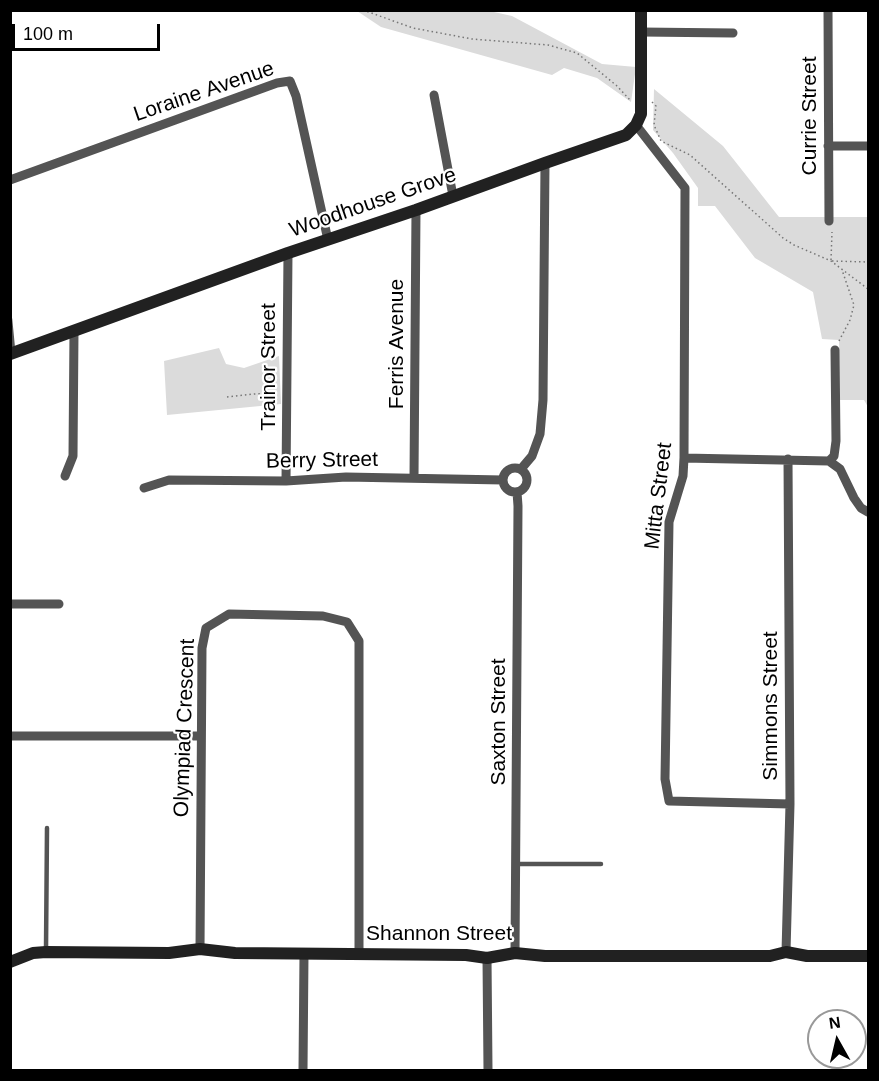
<!DOCTYPE html>
<html>
<head>
<meta charset="utf-8">
<style>
  body { margin:0 }
  #map { position:relative; width:879px; height:1081px; overflow:hidden; background:#fff; font-family:Arial,sans-serif }
  canvas { display:block }
  .frame { position:absolute; inset:0; border:12px solid #000; pointer-events:none }
  .north { position:absolute; left:807px; top:1009px; width:60px; height:60px; box-sizing:border-box; background:#fff; border:2px solid #999; border-radius:50%; rotate:352deg; font-size:16px; font-weight:700; line-height:24px; text-align:center; color:#000 }
  .north::after { content:''; display:block; margin:auto; width:21px; height:27px; background:#000; clip-path:polygon(50% 0,100% 100%,50% 72%,0 100%) }
  .scale { position:absolute; left:12px; top:24px; width:148px; height:27px; box-sizing:border-box; border:3px solid #000; border-top:0; padding-left:8px; font-size:18px; line-height:21px; white-space:nowrap; color:#000; -webkit-text-stroke:4px #fff; paint-order:stroke }
</style>
</head>
<body>
<div id="map">
<canvas width="879" height="1081"></canvas>
<div class="frame"></div>
<div class="north">N</div>
<div class="scale">100 m</div>
</div>
<script>
const c = document.querySelector('canvas').getContext('2d');
c.lineJoin = 'round';
function fill(path, color) { c.fillStyle = color; c.fill(path, 'evenodd'); }
const poly = rows => new Path2D(rows.map(r => 'M' + r).join(''));
function strokePath(path, color, width, dash) { c.strokeStyle = color; c.lineWidth = width; c.lineCap = dash ? 'butt' : 'round'; c.setLineDash(dash || []); c.stroke(path); }
function write(font, color, halo, rows, align = 'center') {
  c.font = font + ' Arial,sans-serif'; c.lineWidth = 4.5; c.setLineDash([]); c.textBaseline = 'middle'; c.strokeStyle = halo; c.fillStyle = color; for (const [text, x, y, turn = 0] of rows) {
    c.save(); c.translate(x, y); c.rotate((+turn || 0) * Math.PI / 180); c.textAlign = isNaN(turn) ? turn : align; if (halo) c.strokeText(text, 0, 0); c.fillText(text, 0, 0); c.restore();
  }
}
const green = poly([
  [485,10,512,16,602,64,636,67,631,102,597,78,564,68,552,75,381,27,357,11],
  [654,89,723,146,779,217,868,217,868,407,864,400,840,400,839,340,822,339,813,292,755,258,715,206,698,206,698,188,673,153,653,130],
  [219,348,226,364,244,368,279,356,281,404,167,415,164,361]
]);
const path = poly([
  [363,10,413,28,472,39,548,45,577,53,617,86,630,100],
  [652,102,656,106,654,125,661,141,690,155,783,238,794,245,831,261,868,289],
  [831,260,832,232],
  [832,261,868,262],
  [839,341,850,320,854,305,842,270],
  [227,397,254,394,276,393]
]);
const lane = poly([
  [10,319,13,350],
  [516,864,601,864],
  [46,949,47,828]
]);
const street = poly([
  [828,10,829,221],
  [641,32,733,33],
  [434,95,453,196],
  [636,125,685,188,684,458,683,476,669,522,665,779,669,801,790,804],
  [828,146,868,146],
  [10,180,277,83,290,81,296,96,328,240],
  [684,458,829,461,840,469,854,498,861,508,868,512],
  [829,461,834,456,836,441,835,350],
  '503 480a12 12 0 1 1 24 0a12 12 0 1 1-24 0Z',
  [521,469,532,456,540,434,543,400,545,163],
  [65,476,73,456,74,331],
  [414,478,416,210],
  [286,481,288,253],
  [144,488,169,480,286,481,346,477,503,480],
  [10,604,59,604],
  [10,736,201,736],
  [200,949,202,648,206,628,229,614,323,616,347,622,359,641,359,954],
  [786,952,790,804,788,459],
  [515,953,518,506,517,492],
  [487,958,488,1070],
  [303,1070,304,954]
]);
const secondary = poly([
  [10,354,288,253,416,210,545,163,626,135,636,125,641,114,641,10],
  [10,962,33,953,46,952,169,953,200,949,235,953,466,955,487,958,515,953,545,956,770,956,786,952,807,956,868,956]
]);
const streetNames = [
  ["Loraine Avenue",204,92,-19],
  ["Currie Street",810,116,-90],
  ["Woodhouse Grove",373,203,-19],
  ["Ferris Avenue",397,344,-90],
  ["Trainor Street",269,367,-90],
  ["Berry Street",322,461,-1],
  ["Mitta Street",659,496,-83],
  ["Simmons Street",771,706,-90],
  ["Saxton Street",499,722,-90],
  ["Olympiad Crescent",185,728,-88],
  ["Shannon Street",439,934]
];
fill(green, '#dbdbdb');
strokePath(path, '#767676', 1.5, [1.5, 3]);
strokePath(lane, '#545454', 4.5);
strokePath(street, '#545454', 9);
strokePath(secondary, '#212121', 12);
write('21px', '#000', '#fff', streetNames);
</script>
</body>
</html>
